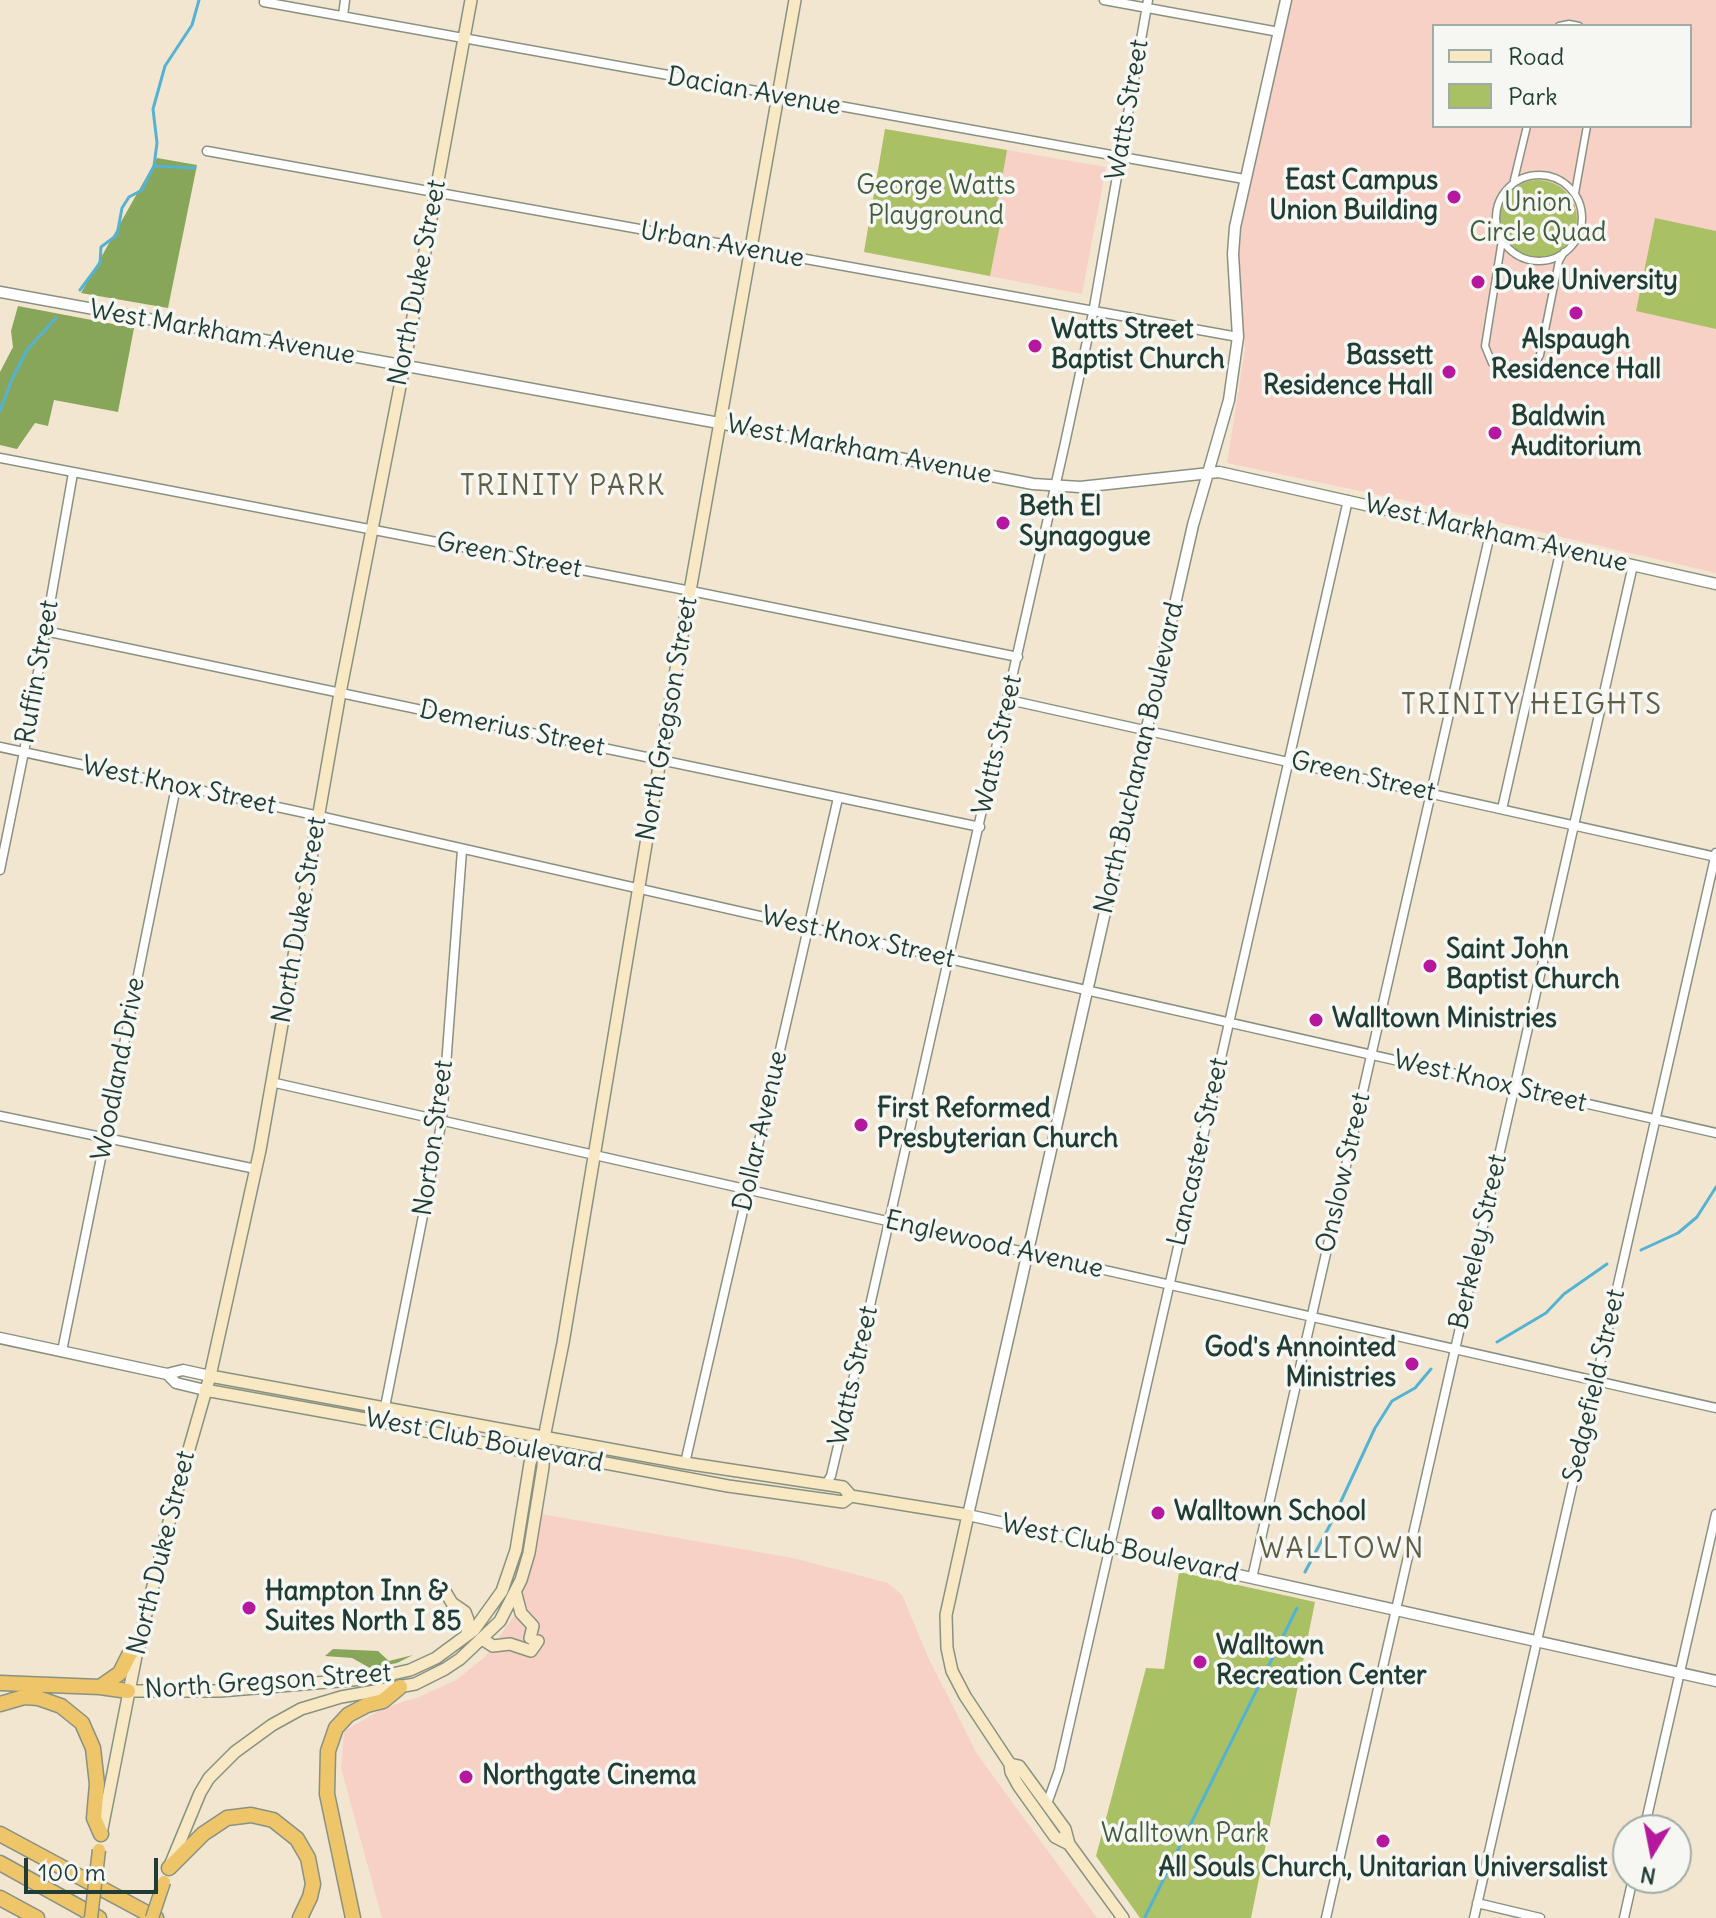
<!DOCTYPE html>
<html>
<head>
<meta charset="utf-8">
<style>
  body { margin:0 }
  #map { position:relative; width:1716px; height:1918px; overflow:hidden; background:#f2e6d0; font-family:Delius,sans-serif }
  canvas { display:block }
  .legend { position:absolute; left:1432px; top:24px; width:260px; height:104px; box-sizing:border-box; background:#f6f6f2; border:2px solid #a0aca6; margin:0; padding:10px 14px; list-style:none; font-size:24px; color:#1f3d34 }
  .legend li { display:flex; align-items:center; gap:16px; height:40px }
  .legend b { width:40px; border:2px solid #a0aca6 }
  .north { position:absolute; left:1612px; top:1814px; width:80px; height:80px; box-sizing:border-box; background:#f6f6f2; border:2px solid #a0aca6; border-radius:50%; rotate:190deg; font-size:22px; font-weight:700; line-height:32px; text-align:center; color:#1f3d34 }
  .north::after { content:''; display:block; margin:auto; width:28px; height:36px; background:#b5179e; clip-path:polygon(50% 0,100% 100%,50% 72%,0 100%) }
  .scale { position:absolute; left:24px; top:1858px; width:134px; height:36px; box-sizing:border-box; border:4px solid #1f3d34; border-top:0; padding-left:10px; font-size:24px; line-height:28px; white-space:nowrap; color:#1f3d34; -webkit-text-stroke:6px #f6f6f2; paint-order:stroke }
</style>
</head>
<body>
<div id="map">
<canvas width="1716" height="1918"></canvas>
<ul class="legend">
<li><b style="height:10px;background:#f8e8c3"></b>Road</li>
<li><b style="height:22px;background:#aac065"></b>Park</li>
</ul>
<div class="north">N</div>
<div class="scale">100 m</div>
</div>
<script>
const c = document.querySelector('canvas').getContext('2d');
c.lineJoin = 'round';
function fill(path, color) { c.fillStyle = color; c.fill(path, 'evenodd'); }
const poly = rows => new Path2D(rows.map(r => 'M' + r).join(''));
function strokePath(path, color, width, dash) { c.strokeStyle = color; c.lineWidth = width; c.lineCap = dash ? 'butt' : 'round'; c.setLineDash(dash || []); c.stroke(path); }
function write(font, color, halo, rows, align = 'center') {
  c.font = font + ' Delius,sans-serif'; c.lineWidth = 7; c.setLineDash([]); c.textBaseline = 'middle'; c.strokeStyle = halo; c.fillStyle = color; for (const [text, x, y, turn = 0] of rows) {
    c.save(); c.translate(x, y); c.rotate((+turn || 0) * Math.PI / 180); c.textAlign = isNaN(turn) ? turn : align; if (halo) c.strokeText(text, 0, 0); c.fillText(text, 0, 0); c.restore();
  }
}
const built = poly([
  [1291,0,1716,0,1716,573,1403,500,1227,463,1245,349,1238,255,1244,204],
  [1434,26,1690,26,1690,126,1434,126],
  [885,129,1106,167,1082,294,864,252],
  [541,1514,793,1558,888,1583,902,1595,928,1657,977,1754,1097,1918,382,1918,341,1768,344,1731,384,1708,419,1697,456,1680,485,1657,518,1610]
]);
const green = poly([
  [885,129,1007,150,996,213,1002,215,990,276,864,252],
  '1499 219a39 39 0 1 1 78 0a39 39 0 1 1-78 0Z',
  [1655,218,1716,231,1716,329,1636,311],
  [1179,1572,1315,1602,1251,1918,1140,1918,1096,1856,1146,1668,1164,1669]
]);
const forest = poly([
  [157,158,197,165,168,308,81,293],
  [18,306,134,328,118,412,54,400,48,426,35,423,17,449,0,445,0,372,13,347,11,331],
  [333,1649,378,1651,389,1661,413,1655,397,1663,370,1668,352,1658,325,1656]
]);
const stream = poly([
  [154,166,195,168],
  [80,290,100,263,101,247,117,235,122,208,129,197,142,190,154,166,157,143,153,109,165,66,192,25,199,0],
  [0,411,12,379,27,350,56,318],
  [1641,1250,1678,1233,1697,1217,1716,1187],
  [1497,1342,1546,1313,1564,1294,1607,1264],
  [1305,1572,1330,1525,1375,1428,1392,1401,1415,1388,1431,1369],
  [1145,1917,1297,1608]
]);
const pedestrian = poly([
  [1559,26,1569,24,1579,26],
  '1496 218a43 43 0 1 1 86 0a43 43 0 1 1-86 0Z',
  [1514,180,1527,126],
  [1575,193,1587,126],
  [1502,240,1485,346,1492,363,1509,371,1524,370,1536,362,1540,355,1559,261,1564,252]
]);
const minor = poly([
  [1104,0,1279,32],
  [264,2,1244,179],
  [343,16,345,0],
  [207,151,1238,337],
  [0,458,696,592,1018,657],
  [45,631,980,827],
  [1009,700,1716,857],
  [0,747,319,816,1716,1133],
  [1502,809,1561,549],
  [0,870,24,752,73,473],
  [271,1082,1716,1408],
  [0,1116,256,1169],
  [62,1351,176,787],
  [382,1422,442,1120,462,850],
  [685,1463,838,798],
  [826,1484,831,1476,843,1425,1065,443,1093,313,1148,0],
  [1252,1578,1490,534],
  [1047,1804,1059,1770,1348,500],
  [1644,1830,1716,1514],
  [1477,1903,1540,1918],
  [1326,1918,1633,565],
  [1474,1918,1716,853],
  [1624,1918,1633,1878]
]);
const tertiary = poly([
  [1286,0,1235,227,1233,254,1238,337,1229,400,1193,525,968,1515,1716,1681],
  [0,292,719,423,1033,484,1080,487,1219,472,1716,584],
  [0,1338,167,1374,183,1370,210,1376],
  [167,1374,176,1383,205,1390]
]);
const secondary = poly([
  [210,1376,685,1463,843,1487,851,1496,968,1515,946,1615,947,1648,952,1671,965,1696,1010,1764,1011,1772,1018,1785,1055,1837,1069,1844],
  [205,1390,382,1422,532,1453,557,1454,728,1486,843,1502,851,1496],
  [443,1588,452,1603,465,1612,468,1620,467,1635],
  [516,1594,521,1613,533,1626,530,1638],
  [482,1639,493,1646,510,1644,531,1651,538,1641],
  [128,1691,220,1691,375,1678,410,1670,436,1658,474,1630,502,1591,516,1550,530,1463,536,1448],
  [1010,1764,1019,1766,1065,1829,1069,1844,1123,1918],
  [101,1834,138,1646,175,1498,210,1376,260,1150,340,693,404,366,471,0],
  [171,1863,200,1793,209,1778,235,1752,272,1725,301,1709,341,1697,415,1684,445,1669,460,1659,500,1621,521,1580,529,1553,543,1467,544,1438,563,1343,660,760,795,0]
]);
const motorway = poly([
  [0,1683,100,1687,128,1691],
  [100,1687,120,1673,130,1653,138,1646],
  [0,1704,24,1697,38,1698,61,1706,82,1723,93,1748,97,1784,94,1818,101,1834],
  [0,1834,156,1918],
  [0,1863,99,1918],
  [169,1868,203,1834,227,1818,251,1815,273,1820,297,1839,308,1858,313,1884,310,1897,300,1918],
  [0,1898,37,1918],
  [353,1918,327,1794,328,1751,336,1728,348,1715,367,1705,383,1701,400,1687]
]);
const trunkBridge = poly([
  [91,1918,99,1850],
  [152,1918,164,1882]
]);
const markers = [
  [1454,197,8,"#b5179e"],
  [1478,282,8,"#b5179e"],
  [1576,313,8,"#b5179e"],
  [1035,346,8,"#b5179e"],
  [1449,372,8,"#b5179e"],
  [1495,433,8,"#b5179e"],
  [1003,523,8,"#b5179e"],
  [1430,966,8,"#b5179e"],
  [1316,1020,8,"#b5179e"],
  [861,1125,8,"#b5179e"],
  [1412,1364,8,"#b5179e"],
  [1158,1513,8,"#b5179e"],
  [249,1608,8,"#b5179e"],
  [1200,1662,8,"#b5179e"],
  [466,1777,8,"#b5179e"],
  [1383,1841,8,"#b5179e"]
];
const streetNames = [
  ["Dacian Avenue",754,92,10],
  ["Watts Street",1128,110,-80],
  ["Urban Avenue",722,245,10],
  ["North Duke Street",418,283,-79],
  ["West Markham Avenue",222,333,10],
  ["West Markham Avenue",859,450,11],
  ["West Markham Avenue",1496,534,13],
  ["Green Street",509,556,11],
  ["Ruffin Street",38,672,-80],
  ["North Gregson Street",668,719,-80],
  ["Demerius Street",512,729,12],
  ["Watts Street",998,745,-77],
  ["North Buchanan Boulevard",1140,758,-77],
  ["Green Street",1363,777,13],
  ["West Knox Street",179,786,12],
  ["North Duke Street",300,920,-80],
  ["West Knox Street",858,938,13],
  ["Woodland Drive",119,1069,-79],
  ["West Knox Street",1490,1082,13],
  ["Dollar Avenue",761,1131,-77],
  ["Norton Street",434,1138,-82],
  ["Lancaster Street",1199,1152,-77],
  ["Onslow Street",1344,1173,-77],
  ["Berkeley Street",1479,1242,-77],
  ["Englewood Avenue",994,1245,13],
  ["Watts Street",854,1376,-77],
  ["Sedgefield Street",1595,1386,-77],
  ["West Club Boulevard",484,1441,11],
  ["West Club Boulevard",1120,1549,12],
  ["North Duke Street",162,1553,-76],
  ["North Gregson Street",268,1682,-4]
];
const poiNames = [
  ["East Campus",1438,182,"right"],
  ["Union Building",1438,212,"right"],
  ["Duke University",1494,282],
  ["Watts Street",1051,331],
  ["Baptist Church",1051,361],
  ["Alspaugh",1576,341,"center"],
  ["Residence Hall",1576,371,"center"],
  ["Bassett",1433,357,"right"],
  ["Residence Hall",1433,387,"right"],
  ["Baldwin",1511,418],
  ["Auditorium",1511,448],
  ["Beth El",1019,508],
  ["Synagogue",1019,538],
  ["Saint John",1446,951],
  ["Baptist Church",1446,981],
  ["Walltown Ministries",1332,1020],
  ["First Reformed",877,1110],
  ["Presbyterian Church",877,1140],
  ["God's Annointed",1396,1349,"right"],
  ["Ministries",1396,1379,"right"],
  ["Walltown School",1174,1513],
  ["Hampton Inn &",265,1593],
  ["Suites North I 85",265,1623],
  ["Walltown",1216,1647],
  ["Recreation Center",1216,1677],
  ["Northgate Cinema",482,1777],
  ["All Souls Church, Unitarian Universalist",1383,1869,"center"]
];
const parkNames = [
  ["George Watts",936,187],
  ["Playground",936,217],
  ["Union",1538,204],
  ["Circle Quad",1538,234],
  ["Walltown Park",1185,1835]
];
const neighbourhoodNames = [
  ["TRINITY PARK",563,487],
  ["TRINITY HEIGHTS",1532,706],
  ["WALLTOWN",1342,1550]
];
fill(built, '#f7d1c6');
fill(green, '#aac065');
fill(forest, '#87a65a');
strokePath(stream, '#54b3d3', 3);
strokePath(pedestrian, '#889282', 9);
strokePath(minor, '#889282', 11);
strokePath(tertiary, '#889282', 13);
strokePath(secondary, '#889282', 14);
strokePath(motorway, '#889282', 17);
strokePath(pedestrian, '#fff', 6);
strokePath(minor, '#fff', 8);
strokePath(tertiary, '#fff', 10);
strokePath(secondary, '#f8e8c3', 11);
strokePath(motorway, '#eec569', 14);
strokePath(trunkBridge, '#889282', 15, []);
strokePath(trunkBridge, '#eec569', 12);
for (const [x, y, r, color] of markers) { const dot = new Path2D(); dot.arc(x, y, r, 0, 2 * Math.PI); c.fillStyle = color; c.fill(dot); strokePath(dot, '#f6f6f2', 3); }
write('26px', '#1f3d34', '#f6f6f2', streetNames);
write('bold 26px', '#1f3d34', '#f6f6f2', poiNames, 'left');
write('26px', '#425e40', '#f6f6f2', parkNames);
c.letterSpacing = '2px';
write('28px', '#5f5d46', '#f6f6f2', neighbourhoodNames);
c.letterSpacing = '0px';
</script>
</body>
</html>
